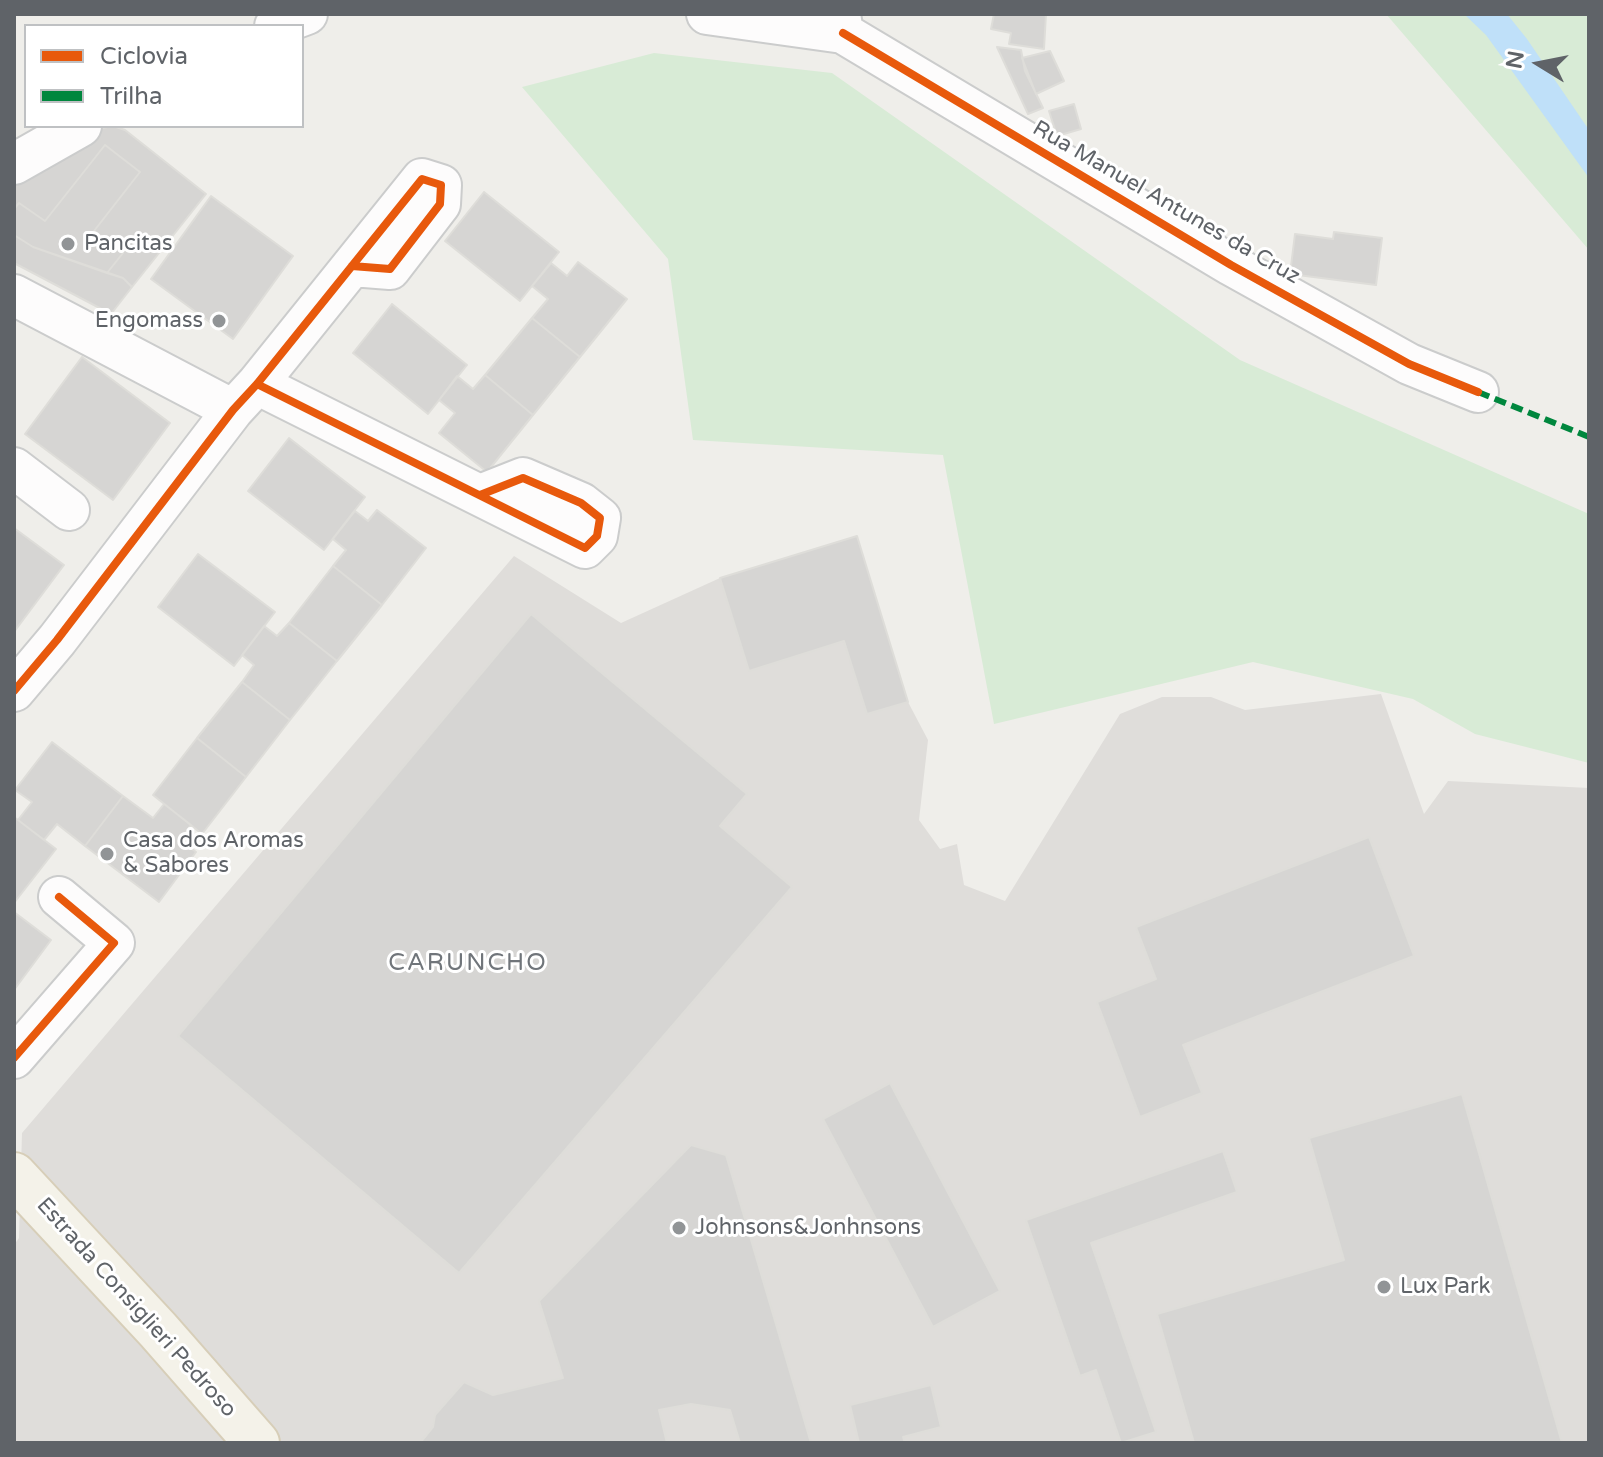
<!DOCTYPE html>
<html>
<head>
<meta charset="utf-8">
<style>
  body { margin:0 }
  #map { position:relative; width:1603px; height:1457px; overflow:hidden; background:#efeeea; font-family:"Varela Round",sans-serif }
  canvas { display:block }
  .frame { position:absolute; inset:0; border:16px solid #5f6368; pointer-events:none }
  .legend { position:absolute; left:24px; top:24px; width:280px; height:104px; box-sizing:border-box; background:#fff; border:2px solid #bfc1c3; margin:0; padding:10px 14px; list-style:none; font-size:24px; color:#5f6368 }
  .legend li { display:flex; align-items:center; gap:16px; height:40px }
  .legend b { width:40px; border:2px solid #bfc1c3 }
  .north { position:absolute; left:1499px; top:24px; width:80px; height:80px; -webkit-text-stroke:6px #fff; paint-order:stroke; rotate:280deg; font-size:22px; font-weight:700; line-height:32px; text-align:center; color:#5f6368 }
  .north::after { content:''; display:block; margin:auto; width:28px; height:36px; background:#5f6368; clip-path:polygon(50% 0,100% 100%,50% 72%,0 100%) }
</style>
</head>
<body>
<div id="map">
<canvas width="1603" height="1457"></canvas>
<div class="frame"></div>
<ul class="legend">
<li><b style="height:10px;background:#e8590c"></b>Ciclovia</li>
<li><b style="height:10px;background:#00873e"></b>Trilha</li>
</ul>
<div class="north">N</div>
</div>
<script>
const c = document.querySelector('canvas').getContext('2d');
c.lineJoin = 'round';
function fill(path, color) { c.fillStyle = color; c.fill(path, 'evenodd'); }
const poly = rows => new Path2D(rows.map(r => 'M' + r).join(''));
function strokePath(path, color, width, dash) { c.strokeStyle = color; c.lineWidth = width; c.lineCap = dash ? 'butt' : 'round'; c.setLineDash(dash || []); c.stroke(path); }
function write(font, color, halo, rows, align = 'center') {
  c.font = font + ' "Varela Round",sans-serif'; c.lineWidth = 6; c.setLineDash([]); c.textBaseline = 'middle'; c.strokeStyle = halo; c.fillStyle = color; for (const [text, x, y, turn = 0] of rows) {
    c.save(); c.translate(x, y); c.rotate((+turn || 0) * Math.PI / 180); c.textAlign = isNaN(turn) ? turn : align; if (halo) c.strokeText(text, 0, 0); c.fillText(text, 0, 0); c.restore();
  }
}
const industrial = poly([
  [857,536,908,702,928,740,919,820,940,849,957,844,964,885,1005,901,1120,714,1162,697,1211,697,1245,710,1381,694,1424,814,1448,781,1589,788,1589,1443,14,1443,14,1245,19,1238,22,1133,514,556,621,623,720,578]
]);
const green = poly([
  [1386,14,1589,14,1589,250],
  [654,53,832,73,1240,360,1589,514,1589,763,1475,734,1413,699,1253,662,994,724,943,455,693,440,668,259,522,87]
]);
const water = poly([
  [1464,14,1507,14,1527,39,1589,130,1589,178,1486,35]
]);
const building = poly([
  [994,14,1046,14,1044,49,1009,44,1011,33,991,29,994,14],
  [997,47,1021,50,1025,71,1043,108,1028,114,997,47],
  [1050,51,1064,81,1036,94,1022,58,1050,51],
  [1074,104,1081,129,1057,136,1049,111,1074,104],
  [113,126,125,130,206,194,132,287,123,278,107,273,123,253,94,231,140,172,105,145,45,221,19,203,14,209,14,179,102,128,113,126],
  [105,145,140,172,94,231,123,253,107,273,33,247,14,235,14,209,19,203,45,221,105,145],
  [484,192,559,252,520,301,445,241,484,192],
  [211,196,293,256,233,339,151,279,211,196],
  [1334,232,1382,238,1376,285,1290,274,1295,234,1333,239,1334,232],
  [14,235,33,247,123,278,132,287,111,314,14,263,14,235],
  [578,262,627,299,580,357,532,318,548,299,532,286,551,263,567,276,578,262],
  [392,304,467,365,428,414,353,353,392,304],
  [532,318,580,357,533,415,485,375,532,318],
  [82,357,170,423,113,500,25,434,82,357],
  [485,375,533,415,487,472,439,433,455,413,439,400,457,376,473,389,485,375],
  [289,438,365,497,324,550,248,491,289,438],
  [377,510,426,548,382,605,333,566,346,550,333,539,355,511,368,521,377,510],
  [14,528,64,565,14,632,14,528],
  [857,536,908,702,867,714,844,641,749,671,720,578,857,536],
  [198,554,275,612,234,666,158,607,198,554],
  [333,566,382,605,337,661,289,623,333,566],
  [531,614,747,794,720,826,792,887,459,1273,178,1036,531,614],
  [289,623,337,661,290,720,242,682,254,665,242,655,264,626,277,636,289,623],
  [242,682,290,720,246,777,197,738,242,682],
  [197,738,246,777,202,834,153,795,197,738],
  [52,742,123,796,85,846,57,824,44,840,18,820,32,802,15,790,52,742],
  [123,796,153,818,164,804,191,825,180,840,196,852,159,902,85,846,123,796],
  [14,817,56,849,14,903,14,817],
  [1369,837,1414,956,1183,1045,1202,1093,1140,1117,1097,1002,1156,979,1136,927,1369,837],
  [14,912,51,940,14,990,14,912],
  [890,1083,1000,1291,933,1327,823,1119,890,1083],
  [1462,1094,1562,1443,1194,1443,1157,1314,1344,1260,1309,1138,1462,1094],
  [691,1145,726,1155,811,1443,740,1443,730,1410,691,1404,659,1410,667,1443,420,1443,433,1427,435,1415,464,1382,493,1395,563,1378,539,1301,691,1145],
  [1223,1151,1237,1192,1091,1243,1156,1432,1121,1443,1096,1370,1080,1376,1026,1220,1223,1151],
  [931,1385,941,1427,903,1437,905,1443,859,1443,850,1405,931,1385]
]);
const minor = poly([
  [707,14,843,33,840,14],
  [275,26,307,14],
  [843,33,1231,265,1409,364,1478,392],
  [14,164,81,126],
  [14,295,233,410],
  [257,384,585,548,597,536,600,518,581,503,523,478,480,495],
  [14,468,69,510],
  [14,691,57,640,233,410,257,384,422,179,441,185,440,204,390,269,352,266],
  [14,1058,114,943,59,897]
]);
const major = poly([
  [14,1175,158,1330,257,1443]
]);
const quiet = poly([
  [1478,392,1589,437]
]);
const cycleway = poly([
  [843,33,1231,265,1409,364,1478,392],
  [257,384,585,548,597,536,600,518,581,503,523,478,480,495],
  [14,691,57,640,233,410,257,384,422,179,441,185,440,204,390,269,352,266],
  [14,1058,114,943,59,897]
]);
const markers = [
  [68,244,8,"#919496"],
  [219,321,8,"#919496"],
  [107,854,8,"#919496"],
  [679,1228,8,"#919496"],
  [1384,1287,8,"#919496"]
];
const streetNames = [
  ["Rua Manuel Antunes da Cruz",1166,203,30],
  ["Estrada Consiglieri Pedroso",136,1308,48]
];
const poiNames = [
  ["Pancitas",84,244],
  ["Engomass",203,321,"right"],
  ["Casa dos Aromas",123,841],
  ["& Sabores",123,866],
  ["Johnsons&Jonhnsons",695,1228],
  ["Lux Park",1400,1287]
];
const neighbourhoodNames = [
  ["CARUNCHO",468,964]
];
fill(industrial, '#dfddda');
fill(green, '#d8ebd6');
fill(water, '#bfe0f9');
fill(building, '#d6d5d3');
strokePath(building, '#deddd9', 2);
strokePath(minor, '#cbcccc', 44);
strokePath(major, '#d7ceb8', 48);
strokePath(minor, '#fdfcfc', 40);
strokePath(major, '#f4f2e9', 44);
strokePath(quiet, '#00873e', 6, [12, 6]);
strokePath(cycleway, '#e8590c', 8);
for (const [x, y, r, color] of markers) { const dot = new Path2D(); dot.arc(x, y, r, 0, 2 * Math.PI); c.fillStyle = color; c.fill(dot); strokePath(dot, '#fff', 3); }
write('22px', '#5f6368', '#fff', streetNames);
write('22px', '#5f6368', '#fff', poiNames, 'left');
c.letterSpacing = '2px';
write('24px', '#70757a', '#fff', neighbourhoodNames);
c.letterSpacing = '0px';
</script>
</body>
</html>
